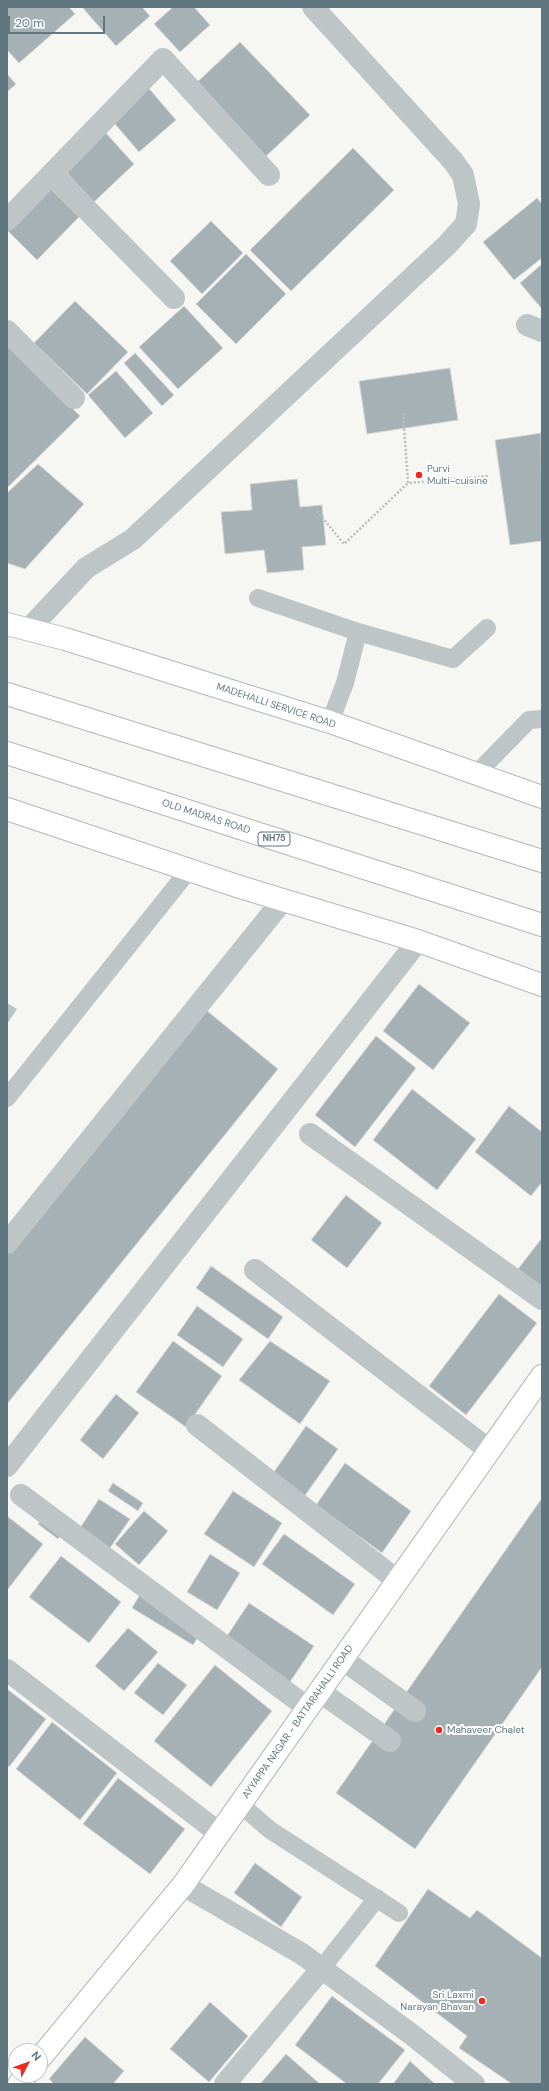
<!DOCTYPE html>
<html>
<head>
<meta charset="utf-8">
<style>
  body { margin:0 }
  #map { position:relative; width:549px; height:2091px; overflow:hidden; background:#f6f6f2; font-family:"DM Sans",sans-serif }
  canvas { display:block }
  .frame { position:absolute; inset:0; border:8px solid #60777f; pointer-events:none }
  .north { position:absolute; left:8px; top:2043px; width:40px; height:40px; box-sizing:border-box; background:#fff; border:1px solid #bfc9cc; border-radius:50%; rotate:49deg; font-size:11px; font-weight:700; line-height:16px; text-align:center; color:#60777f }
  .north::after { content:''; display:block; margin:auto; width:14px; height:18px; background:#ec2a1d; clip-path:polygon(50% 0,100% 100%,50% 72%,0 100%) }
  .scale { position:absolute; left:8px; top:16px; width:97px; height:18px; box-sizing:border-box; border:2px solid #60777f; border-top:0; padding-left:5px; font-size:12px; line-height:14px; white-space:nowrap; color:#60777f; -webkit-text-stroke:3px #fff; paint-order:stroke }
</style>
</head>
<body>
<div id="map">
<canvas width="549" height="2091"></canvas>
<div class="frame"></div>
<div class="north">N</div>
<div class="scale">20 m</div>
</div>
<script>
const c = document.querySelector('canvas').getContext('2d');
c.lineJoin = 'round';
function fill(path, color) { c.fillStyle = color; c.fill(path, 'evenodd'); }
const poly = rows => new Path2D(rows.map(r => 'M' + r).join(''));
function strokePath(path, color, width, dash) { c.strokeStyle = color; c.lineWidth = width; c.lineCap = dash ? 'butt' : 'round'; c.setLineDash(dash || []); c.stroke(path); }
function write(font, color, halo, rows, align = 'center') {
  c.font = font + ' "DM Sans",sans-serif'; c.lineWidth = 4; c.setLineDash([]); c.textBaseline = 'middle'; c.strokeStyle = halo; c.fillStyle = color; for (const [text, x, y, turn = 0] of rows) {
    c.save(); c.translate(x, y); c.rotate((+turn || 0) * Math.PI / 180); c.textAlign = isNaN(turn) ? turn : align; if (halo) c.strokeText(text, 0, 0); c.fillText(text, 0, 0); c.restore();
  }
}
const water = poly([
  [7,1003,17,1009,7,1024]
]);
const building = poly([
  [7,7,69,7,75,14,19,63,7,50,7,7],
  [82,7,142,7,150,16,116,46,82,7],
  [173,7,194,7,210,25,180,52,154,24,173,7],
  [240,42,310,115,262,160,193,86,240,42],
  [7,74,16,84,7,92,7,74],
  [146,85,176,120,139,152,109,117,146,85],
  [105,132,134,164,94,202,64,170,105,132],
  [353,148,394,190,291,291,250,250,353,148],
  [48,186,79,217,37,260,7,230,48,186],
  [537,198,542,204,542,258,514,280,483,242,537,198],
  [211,221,243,253,202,294,170,261,211,221],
  [246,254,286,294,236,344,196,304,246,254],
  [542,264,542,309,520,283,542,264],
  [75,301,128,352,87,394,34,343,75,301],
  [184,306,223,348,178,389,139,347,184,306],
  [7,341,80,416,7,488,7,341],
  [135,353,174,395,162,406,124,363,135,353],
  [450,368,458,420,367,434,359,381,450,368],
  [116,371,153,413,125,438,88,395,116,371],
  [541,433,542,541,510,545,495,440,541,433],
  [38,464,84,504,25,569,7,563,7,493,38,464],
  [297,479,300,507,322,505,326,545,302,547,304,570,267,573,264,550,225,554,221,512,252,510,250,484,297,479],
  [419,984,470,1023,433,1070,383,1031,419,984],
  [206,1010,278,1069,7,1404,7,1255,206,1010],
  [376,1036,416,1068,355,1147,315,1115,376,1036],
  [412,1089,476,1139,437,1190,373,1140,412,1089],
  [509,1106,542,1132,542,1182,531,1196,475,1152,509,1106],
  [346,1195,382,1223,347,1268,311,1240,346,1195],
  [542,1238,542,1288,518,1269,542,1238],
  [211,1266,283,1317,268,1339,196,1288,211,1266],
  [499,1294,537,1323,466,1415,429,1386,499,1294],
  [197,1306,243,1339,223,1367,177,1335,197,1306],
  [173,1341,222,1376,186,1427,136,1392,173,1341],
  [270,1341,330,1381,300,1424,239,1380,270,1341],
  [116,1394,139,1413,103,1459,80,1440,116,1394],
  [306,1426,338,1449,301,1501,269,1479,306,1426],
  [345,1463,411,1511,382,1553,316,1505,345,1463],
  [113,1483,143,1503,138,1511,108,1491,113,1483],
  [233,1491,282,1523,254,1567,204,1534,233,1491],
  [542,1498,542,1667,415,1849,336,1793,542,1498],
  [99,1499,130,1519,110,1548,80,1528,99,1499],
  [144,1511,168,1531,139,1565,115,1544,144,1511],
  [46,1514,66,1528,58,1539,38,1524,46,1514],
  [7,1516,43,1544,8,1589,7,1588,7,1516],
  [284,1534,355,1584,333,1615,262,1564,284,1534],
  [210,1554,240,1573,217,1610,187,1592,210,1554],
  [61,1556,121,1602,89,1643,29,1597,61,1556],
  [142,1591,204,1627,193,1645,132,1608,142,1591],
  [249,1603,314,1646,282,1694,217,1651,249,1603],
  [128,1628,158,1652,124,1691,95,1666,128,1628],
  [158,1663,187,1685,163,1715,134,1693,158,1663],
  [215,1665,272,1711,211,1787,154,1741,215,1665],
  [7,1689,46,1719,9,1767,7,1765,7,1689],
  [52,1722,117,1773,80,1820,16,1769,52,1722],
  [118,1778,185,1829,150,1874,83,1824,118,1778],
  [255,1863,302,1897,281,1927,234,1893,255,1863],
  [428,1889,470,1918,477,1910,542,1958,542,2084,512,2084,459,2048,467,2036,375,1966,428,1889],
  [332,1996,405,2050,378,2084,347,2084,295,2045,332,1996],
  [210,2002,248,2036,209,2082,170,2049,210,2002],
  [85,2037,124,2071,113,2084,54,2084,49,2079,85,2037],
  [286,2054,320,2084,260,2084,286,2054],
  [410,2061,435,2084,393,2084,410,2061]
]);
const path = poly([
  [403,413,408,483,488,476],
  [317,511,344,544,408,483]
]);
const lane = poly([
  [258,598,358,632],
  [330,722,345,683,358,632,453,659,487,628],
  [476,774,529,720,542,719],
  [7,1098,189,870],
  [240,1804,270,1830,399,1913],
  [322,1968,377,1898]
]);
const street = poly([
  [52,174,174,298],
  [7,220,163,59,269,175],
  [527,325,542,331],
  [7,331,74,398],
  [28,630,86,568,133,539,447,245,466,224,469,204,463,175,453,161,313,7],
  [310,1134,542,1299],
  [7,1243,283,900],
  [255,1270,489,1450],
  [197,1425,398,1581],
  [7,1466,418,941],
  [21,1495,308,1708],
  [342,1659,415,1711],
  [7,1670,219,1833],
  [319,1691,390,1741],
  [183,1885,302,1954,411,2034,474,2084],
  [225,2084,322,1968]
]);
const secondary = poly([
  [40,2058,183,1885,542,1376],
  [19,2084,26,2075]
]);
const primary = poly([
  [7,624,65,639,330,722,542,797],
  [7,809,240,887,418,941,542,985]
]);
const highway = poly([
  [7,694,542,861],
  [7,753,542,925]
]);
const markers = [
  [419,475,4,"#ec2a1d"],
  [439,1730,4,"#ec2a1d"],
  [482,2001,4,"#ec2a1d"]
];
const shields = [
  [274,839,32]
];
const shieldNames = [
  ["NH75",274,839]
];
const poiNames = [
  ["Purvi",427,469],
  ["Multi-cuisine",427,481],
  ["Mahaveer Chalet",447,1730],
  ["Sri Laxmi",474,1995,"right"],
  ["Narayan Bhavan",474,2007,"right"]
];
const streetNames = [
  ["MADEHALLI SERVICE ROAD",276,706,18],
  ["OLD MADRAS ROAD",206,817,18],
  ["AYYAPPA NAGAR - BATTARAHALLI ROAD",298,1722,-55]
];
fill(water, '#b3c5c6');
fill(building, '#a6b1b5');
strokePath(building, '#d8d7d5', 1);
strokePath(secondary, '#b1b9bc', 24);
strokePath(primary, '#b2b8bb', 24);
strokePath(highway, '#b2b7b9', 24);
strokePath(path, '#b8bdbe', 2.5, [2, 2]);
strokePath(lane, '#bec5c7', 18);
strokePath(street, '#bec5c7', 22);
strokePath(secondary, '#fff', 22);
strokePath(primary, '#fff', 22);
strokePath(highway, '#fff', 22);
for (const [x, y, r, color] of markers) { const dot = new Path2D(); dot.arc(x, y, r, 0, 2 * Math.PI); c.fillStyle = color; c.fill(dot); strokePath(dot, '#fff', 1.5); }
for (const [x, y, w] of shields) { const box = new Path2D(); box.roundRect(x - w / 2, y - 7, w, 14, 3); c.fillStyle = '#fff'; c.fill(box); strokePath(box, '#60777f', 1); }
write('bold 9px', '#60777f', null, shieldNames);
write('10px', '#60777f', '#fff', poiNames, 'left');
write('10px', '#60777f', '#fff', streetNames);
</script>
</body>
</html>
